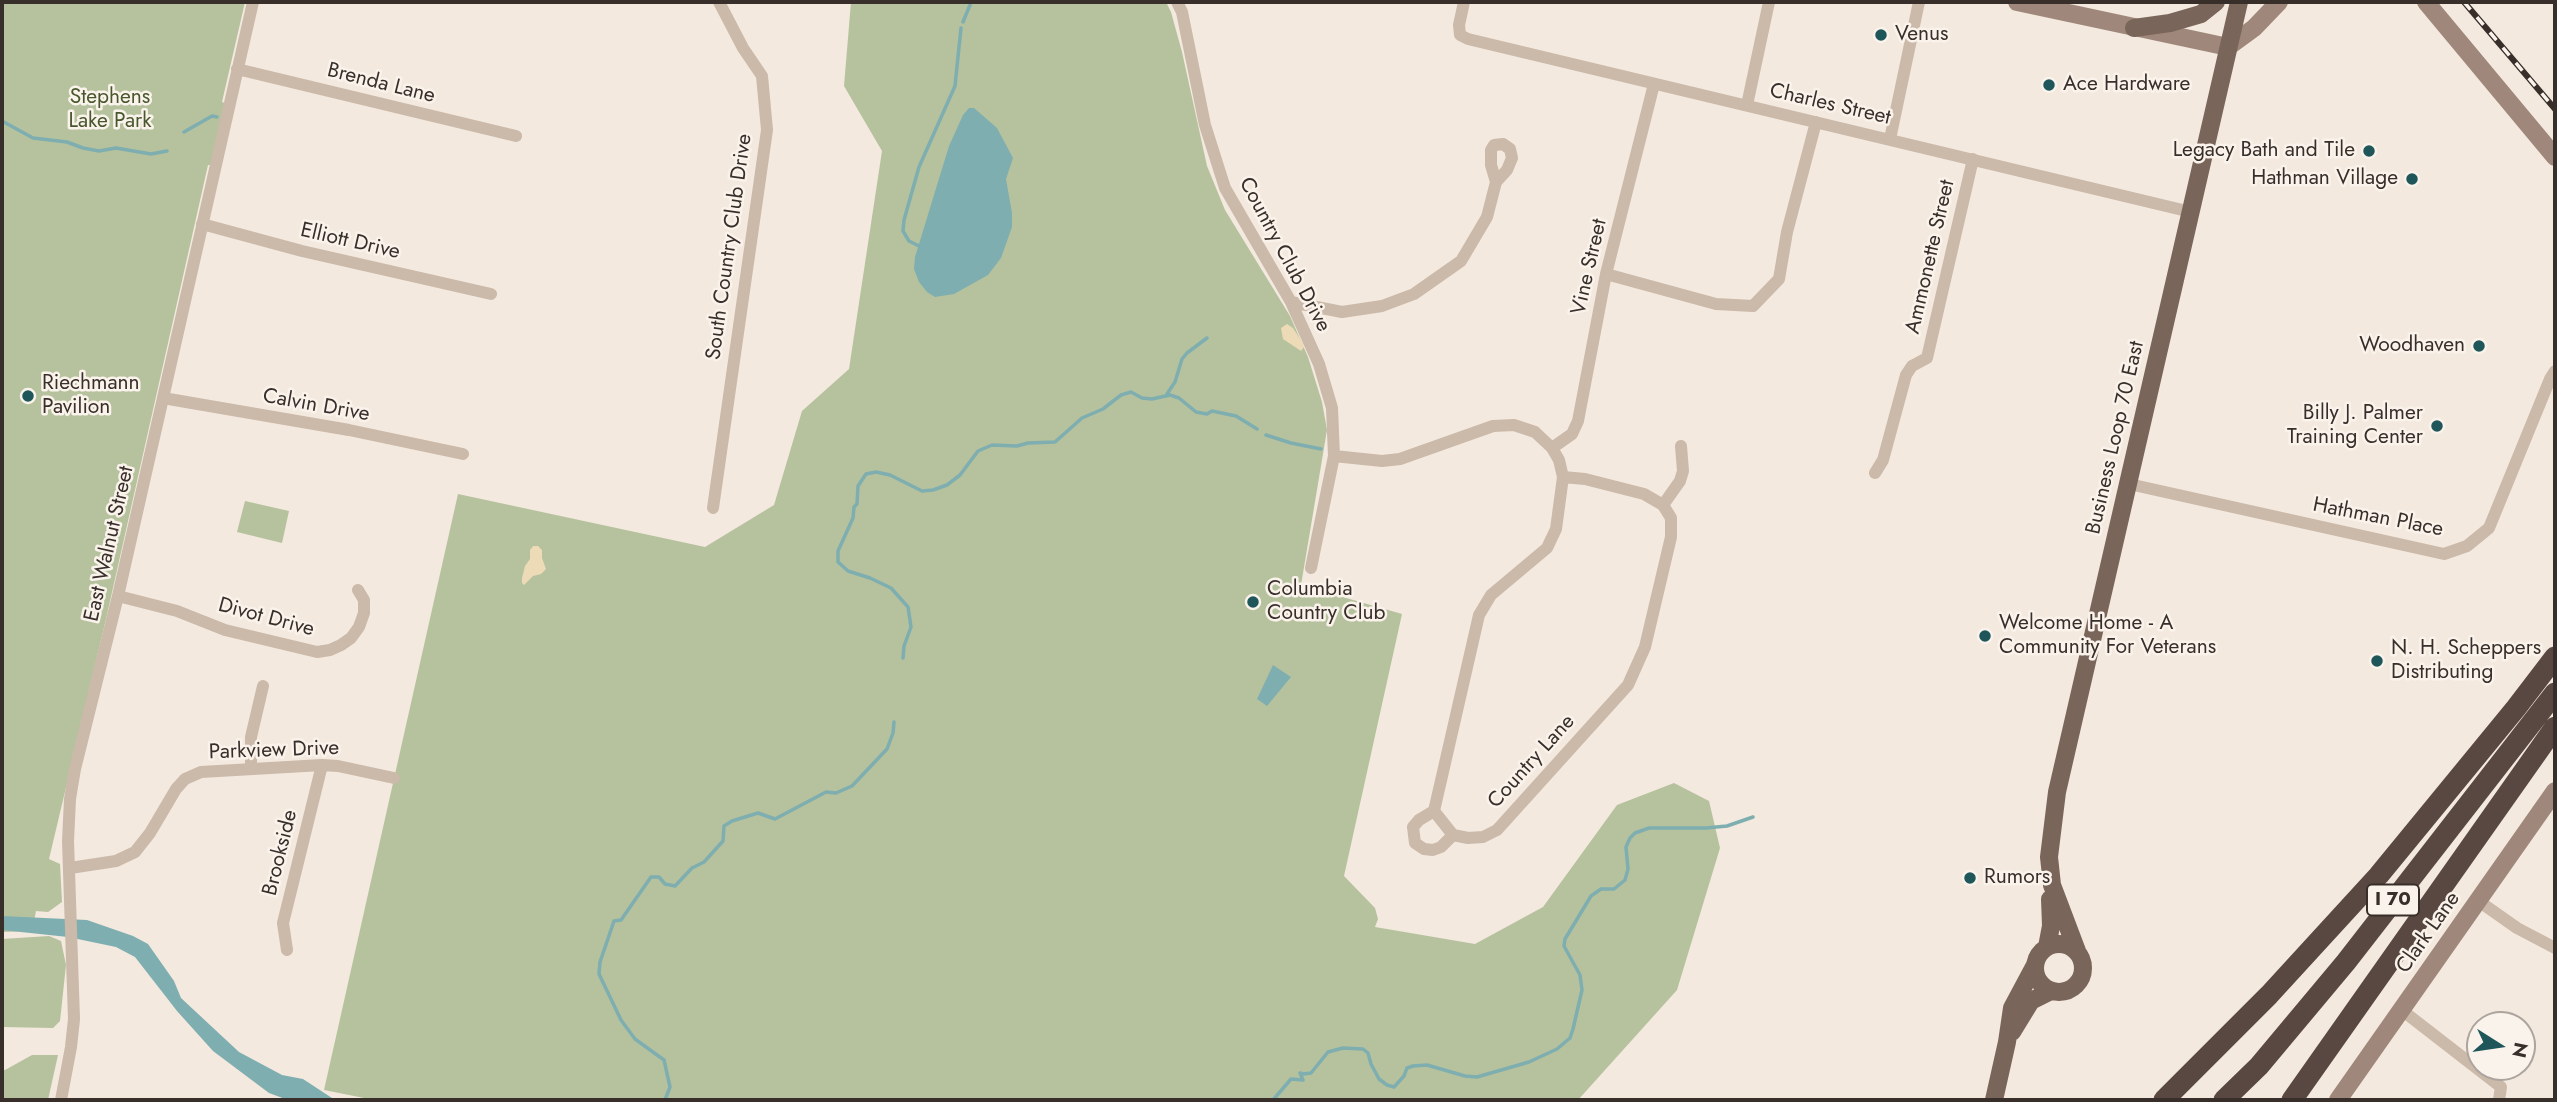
<!DOCTYPE html>
<html>
<head>
<meta charset="utf-8">
<style>
  body { margin:0 }
  #map { position:relative; width:2557px; height:1102px; overflow:hidden; background:#f3e9de; font-family:Jost,sans-serif }
  canvas { display:block }
  .frame { position:absolute; inset:0; border:4px solid #382e2a; pointer-events:none }
  .north { position:absolute; left:2466px; top:1011px; width:70px; height:70px; box-sizing:border-box; background:#faf3eb; border:2px solid #aca49e; border-radius:50%; rotate:102deg; font-size:19px; font-weight:700; line-height:28px; text-align:center; color:#382e2a }
  .north::after { content:''; display:block; margin:auto; width:24px; height:32px; background:#1f565a; clip-path:polygon(50% 0,100% 100%,50% 72%,0 100%) }
</style>
</head>
<body>
<div id="map">
<canvas width="2557" height="1102"></canvas>
<div class="frame"></div>
<div class="north">N</div>
</div>
<script>
const c = document.querySelector('canvas').getContext('2d');
c.lineJoin = 'round';
function fill(path, color) { c.fillStyle = color; c.fill(path, 'evenodd'); }
const poly = rows => new Path2D(rows.map(r => 'M' + r).join(''));
function strokePath(path, color, width, dash) { c.strokeStyle = color; c.lineWidth = width; c.lineCap = dash ? 'butt' : 'round'; c.setLineDash(dash || []); c.stroke(path); }
function write(font, color, halo, rows, align = 'center') {
  c.font = font + ' Jost,sans-serif'; c.lineWidth = 5; c.setLineDash([]); c.textBaseline = 'middle'; c.strokeStyle = halo; c.fillStyle = color; for (const [text, x, y, turn = 0] of rows) {
    c.save(); c.translate(x, y); c.rotate((+turn || 0) * Math.PI / 180); c.textAlign = isNaN(turn) ? turn : align; if (halo) c.strokeText(text, 0, 0); c.fillText(text, 0, 0); c.restore();
  }
}
const green = poly([
  [2,2,245,2,222,102,225,103,211,165,208,165,106,619,49,859,60,864,62,902,48,912,36,911,32,931,2,932],
  [851,2,1166,2,1171,12,1182,52,1207,166,1225,210,1290,316,1308,357,1322,402,1327,430,1301,585,1402,614,1344,876,1375,908,1378,919,1375,927,1475,944,1543,907,1617,805,1674,783,1709,801,1720,848,1677,990,1578,1100,374,1100,324,1090,458,494,705,547,774,505,802,411,849,369,882,151,844,86],
  [245,501,289,511,282,543,237,532],
  [49,936,61,941,66,965,60,1021,53,1028,2,1027,2,939],
  [32,1055,58,1055,48,1100,2,1100,2,1069,5,1070]
]);
const sand = poly([
  [1287,324,1293,328,1302,342,1304,347,1301,351,1283,339,1281,328],
  [533,546,538,546,542,550,542,558,546,569,541,574,533,576,524,585,522,583,522,578,525,566,530,559,530,550]
]);
const water = poly([
  [969,108,974,108,997,128,1013,158,1006,179,1012,213,1012,227,1001,258,988,275,954,294,935,297,927,292,919,282,914,269,915,257,949,146,963,115],
  [1273,665,1291,677,1267,706,1257,699],
  [2,916,87,920,133,936,148,944,174,981,181,998,239,1052,282,1075,303,1079,335,1100,288,1100,269,1093,213,1051,177,1011,135,957,116,947,68,937,2,930]
]);
const stream = poly([
  [963,22,970,5],
  [2,121,33,138,67,142,83,148,99,151,116,148,151,154,167,151],
  [184,132,212,116,217,117],
  [921,247,909,241,903,231,904,220,919,167,955,86,961,28],
  [1167,394,1175,382,1182,359,1187,353,1207,338],
  [1266,435,1291,443,1321,449],
  [903,658,904,646,911,627,908,607,891,588,870,578,848,571,838,562,838,551,853,518,854,507,857,504,858,486,866,474,876,472,890,475,922,491,933,490,947,485,960,475,978,451,992,445,1017,446,1028,443,1055,442,1082,418,1103,409,1121,395,1131,392,1142,398,1152,399,1170,395,1179,398,1196,412,1207,414,1212,411,1236,416,1257,429],
  [665,1100,670,1087,664,1060,635,1039,621,1020,599,974,600,962,614,921,621,920,651,877,659,877,665,884,675,886,692,868,704,862,723,841,724,826,732,821,758,813,775,819,826,792,836,793,852,786,887,749,893,733,894,722],
  [1273,1100,1291,1079,1303,1080,1300,1073,1303,1074,1311,1073,1328,1052,1343,1048,1363,1049,1368,1053,1371,1064,1379,1079,1387,1085,1394,1087,1404,1076,1407,1068,1413,1066,1427,1065,1465,1076,1477,1077,1529,1062,1557,1049,1570,1038,1573,1029,1582,990,1580,975,1564,946,1565,939,1591,896,1601,889,1614,889,1625,880,1628,869,1626,847,1630,838,1635,833,1649,828,1706,828,1727,826,1753,817]
]);
const street = poly([
  [1177,2,1182,12,1205,125,1225,188,1291,302,1319,364,1332,408,1334,456,1311,568],
  [1464,2,1459,25,1460,35,1468,39,2191,212],
  [237,69,516,136],
  [1747,105,1769,2],
  [1890,139,1919,2],
  [202,224,302,251,491,294],
  [1606,274,1716,304,1753,306,1779,279,1787,232,1816,122],
  [1291,302,1342,312,1382,306,1414,294,1461,261,1487,217,1496,182,1491,165,1491,150,1494,145,1503,144,1510,149,1512,158,1507,170,1496,182],
  [163,398,349,430,463,454],
  [1552,448,1572,434,1578,421,1606,274,1654,84],
  [1334,456,1382,461,1400,459,1493,426,1514,425,1535,432,1552,448,1559,460,1563,477,1556,529,1547,548,1491,595,1479,615,1434,811,1453,835,1468,838,1483,837,1497,830,1628,685,1645,647,1671,537,1671,518,1663,505,1644,494,1585,479,1563,477],
  [1875,473,1883,460,1906,375,1912,366,1927,358,1973,159],
  [2129,484,2444,554,2467,546,2489,528,2550,379,2555,371],
  [1663,505,1680,481,1683,471,1681,446],
  [713,508,767,130,762,76,743,48,719,2],
  [118,596,177,611,225,630,317,652,330,650,341,645,351,638,359,627,364,613,364,600,358,590],
  [251,769,251,737,263,686],
  [1434,811,1419,820,1413,827,1415,843,1424,849,1433,850,1441,847,1453,835],
  [70,868,116,861,135,852,150,833,176,789,185,779,201,772,322,765,338,766,394,778],
  [2480,902,2517,928,2555,948],
  [287,950,283,923,322,765],
  [2403,1011,2501,1087,2499,1100],
  [61,1100,71,1047,74,1019,68,841,70,799,75,769,118,596,253,2]
]);
const secondary = poly([
  [2017,2,2228,47,2254,28,2279,2],
  [2426,2,2555,157],
  [2338,1100,2555,791]
]);
const primary = poly([
  [2134,28,2170,23,2201,14,2216,2],
  '2035 968a24 24 0 1 1 48 0a24 24 0 1 1-48 0Z',
  [2047,947,2051,926,2050,899],
  [2077,951,2052,885,2049,857,2057,792,2239,2],
  [2012,1032,2031,1001,2051,991],
  [1994,1100,2007,1042,2012,1008,2035,965]
]);
const highway = poly([
  [2164,1100,2269,995,2379,875,2516,708,2555,657],
  [2224,1100,2259,1066,2346,962,2555,693],
  [2292,1100,2555,727]
]);
const rail = poly([
  [2464,2,2555,109]
]);
const markers = [
  [1881,35,7,"#1f565a"],
  [2049,85,7,"#1f565a"],
  [2369,151,7,"#1f565a"],
  [2412,179,7,"#1f565a"],
  [2479,346,7,"#1f565a"],
  [28,396,7,"#1f565a"],
  [2437,426,7,"#1f565a"],
  [1253,602,7,"#1f565a"],
  [1985,636,7,"#1f565a"],
  [2377,661,7,"#1f565a"],
  [1970,878,7,"#1f565a"]
];
const shields = [
  [2393,900,52]
];
const shieldNames = [
  ["I 70",2393,900]
];
const poiNames = [
  ["Venus",1895,35],
  ["Ace Hardware",2063,85],
  ["Legacy Bath and Tile",2355,151,"right"],
  ["Hathman Village",2398,179,"right"],
  ["Woodhaven",2465,346,"right"],
  ["Riechmann",42,384],
  ["Pavilion",42,408],
  ["Billy J. Palmer",2423,414,"right"],
  ["Training Center",2423,438,"right"],
  ["Columbia",1267,590],
  ["Country Club",1267,614],
  ["Welcome Home - A",1999,624],
  ["Community For Veterans",1999,648],
  ["N. H. Scheppers",2391,649],
  ["Distributing",2391,673],
  ["Rumors",1984,878]
];
const streetNames = [
  ["Brenda Lane",381,84,14],
  ["Charles Street",1830,105,13],
  ["Elliott Drive",350,242,13],
  ["South Country Club Drive",730,247,-82],
  ["Country Club Drive",1284,255,62],
  ["Ammonette Street",1931,257,-77],
  ["Vine Street",1590,267,-77],
  ["Calvin Drive",316,406,10],
  ["Business Loop 70 East",2116,438,-77],
  ["Hathman Place",2378,518,11],
  ["East Walnut Street",110,544,-77],
  ["Divot Drive",266,618,15],
  ["Parkview Drive",274,751,-2],
  ["Country Lane",1532,762,-48],
  ["Brookside",281,853,-76],
  ["Clark Lane",2429,933,-55]
];
const parkNames = [
  ["Stephens",110,98],
  ["Lake Park",110,122]
];
fill(green, '#b6c29e');
fill(sand, '#eddab6');
fill(water, '#7eaeb0');
strokePath(stream, '#7eaeb0', 3.5);
strokePath(street, '#cbb9aa', 12);
strokePath(secondary, '#9f887b', 18);
strokePath(primary, '#7a655b', 18);
strokePath(highway, '#594841', 21);
strokePath(rail, '#382e2a', 6);
strokePath(rail, '#faf3eb', 3.5, [10]);
for (const [x, y, r, color] of markers) { const dot = new Path2D(); dot.arc(x, y, r, 0, 2 * Math.PI); c.fillStyle = color; c.fill(dot); strokePath(dot, '#faf3eb', 2.5); }
for (const [x, y, w] of shields) { const box = new Path2D(); box.roundRect(x - w / 2, y - 15.5, w, 31, 5); c.fillStyle = '#faf3eb'; c.fill(box); strokePath(box, '#382e2a', 2); }
write('bold 19px', '#382e2a', null, shieldNames);
write('21px', '#382e2a', '#faf3eb', poiNames, 'left');
write('21px', '#382e2a', '#faf3eb', streetNames);
write('21px', '#48572d', '#faf3eb', parkNames);
</script>
</body>
</html>
